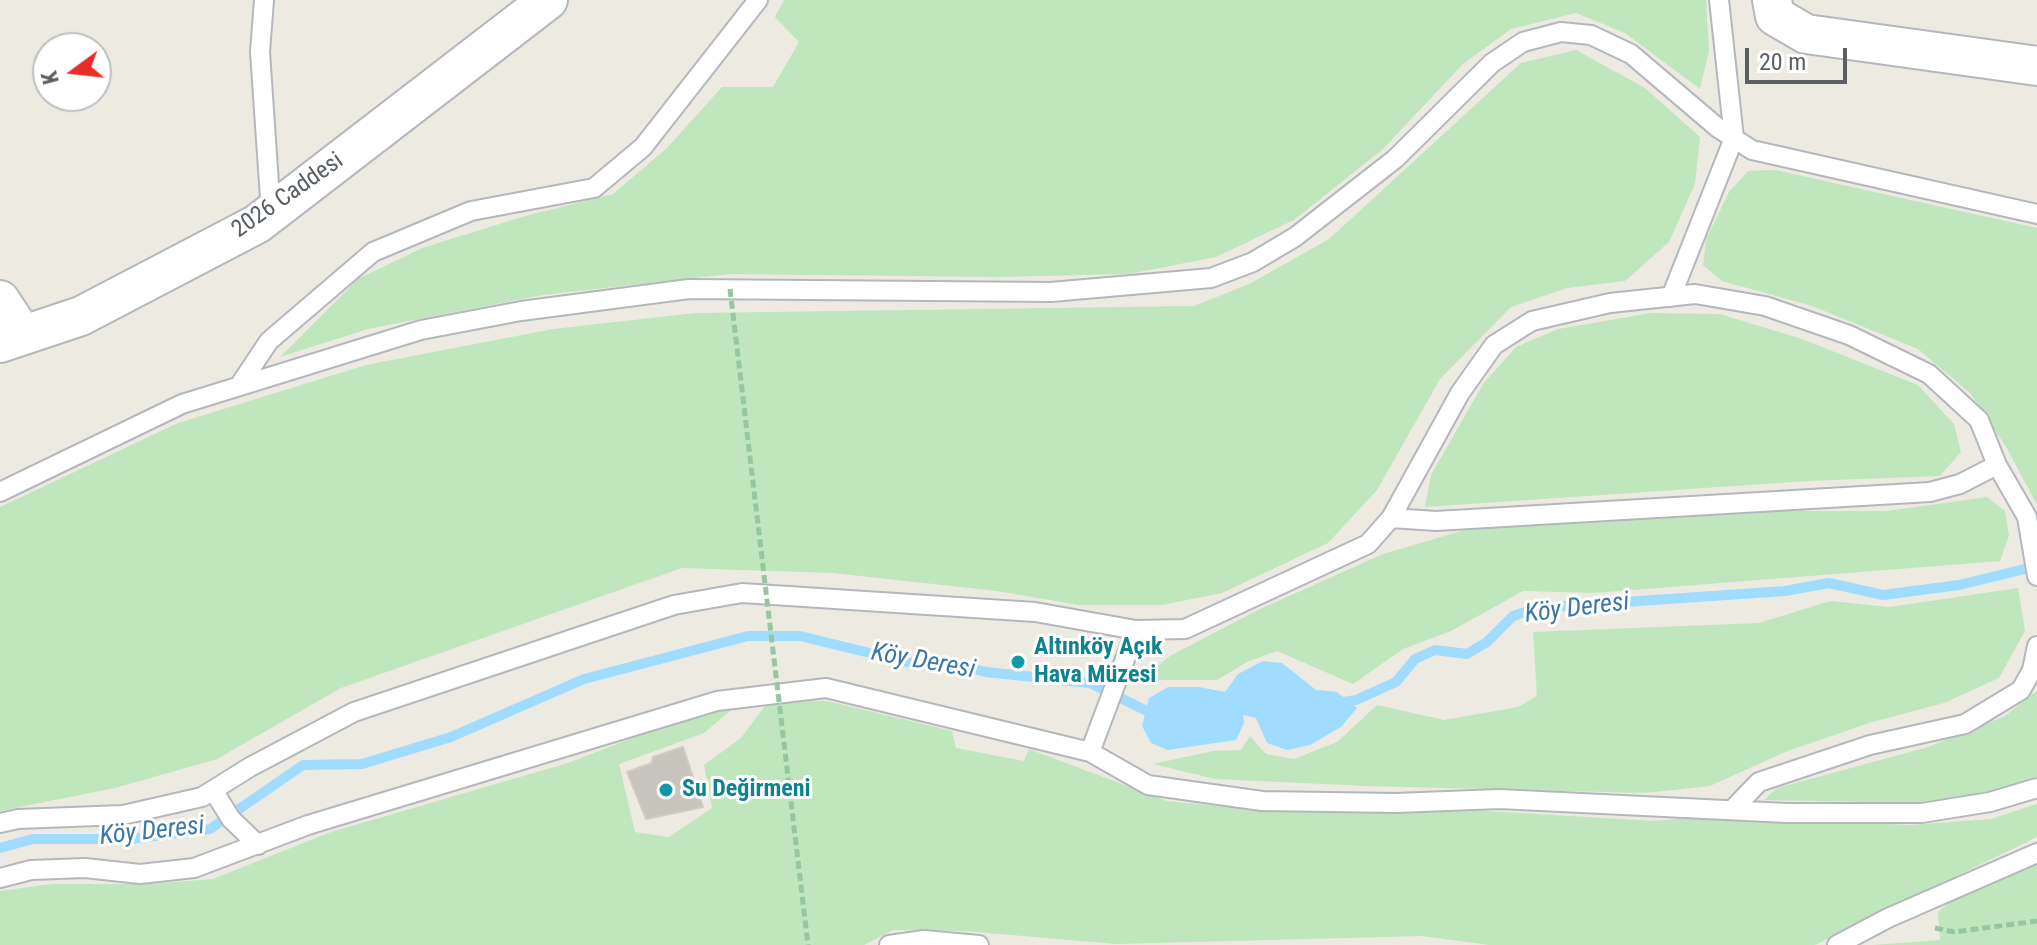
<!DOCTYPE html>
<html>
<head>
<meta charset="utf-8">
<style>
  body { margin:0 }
  #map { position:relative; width:2037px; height:945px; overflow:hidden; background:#edeae2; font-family:"Roboto Condensed",sans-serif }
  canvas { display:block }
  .north { position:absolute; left:32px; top:32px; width:80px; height:80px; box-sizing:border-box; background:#fff; border:2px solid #bdbfc1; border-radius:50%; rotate:255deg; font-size:22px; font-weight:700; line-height:32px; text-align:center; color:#5a5f63 }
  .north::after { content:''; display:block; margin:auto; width:28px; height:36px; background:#ec2c29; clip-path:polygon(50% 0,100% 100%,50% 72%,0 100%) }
  .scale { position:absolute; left:1745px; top:48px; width:102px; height:36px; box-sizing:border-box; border:4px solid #5a5f63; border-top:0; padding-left:10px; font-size:24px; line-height:28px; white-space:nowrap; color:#5a5f63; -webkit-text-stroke:6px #fff; paint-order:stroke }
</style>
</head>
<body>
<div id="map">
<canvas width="2037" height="945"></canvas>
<div class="north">K</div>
<div class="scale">20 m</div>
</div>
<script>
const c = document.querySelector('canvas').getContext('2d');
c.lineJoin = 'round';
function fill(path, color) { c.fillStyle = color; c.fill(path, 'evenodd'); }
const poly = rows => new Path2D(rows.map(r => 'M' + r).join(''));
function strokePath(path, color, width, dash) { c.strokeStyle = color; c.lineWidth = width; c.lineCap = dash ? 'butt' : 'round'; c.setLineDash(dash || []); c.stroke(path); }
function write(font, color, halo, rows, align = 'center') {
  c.font = font + ' "Roboto Condensed",sans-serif'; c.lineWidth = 6; c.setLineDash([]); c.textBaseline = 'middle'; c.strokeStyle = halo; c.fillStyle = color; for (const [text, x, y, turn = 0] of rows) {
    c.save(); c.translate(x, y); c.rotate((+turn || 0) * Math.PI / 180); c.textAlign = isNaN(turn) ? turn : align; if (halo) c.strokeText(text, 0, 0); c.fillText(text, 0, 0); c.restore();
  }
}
const green = poly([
  [784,0,1706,0,1709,51,1700,89,1625,33,1576,13,1511,29,1463,64,1383,149,1294,220,1216,257,1129,274,998,277,730,274,543,295,368,329,280,357,358,279,422,248,522,217,613,194,667,148,722,87,773,87,799,42,775,17],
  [1576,50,1645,88,1700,137,1695,184,1669,242,1625,281,1567,288,1511,307,1440,379,1377,490,1328,543,1222,593,1162,605,1079,605,997,591,833,573,682,568,341,688,217,759,115,788,0,811,0,507,178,423,366,365,553,329,696,313,1194,306,1249,284,1329,239,1521,63],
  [1775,170,2037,228,2037,505,2008,450,1971,394,1918,349,1812,306,1722,281,1703,265,1706,239,1729,192,1748,171],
  [1651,313,1720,314,1802,339,1918,385,1954,424,1961,452,1940,476,1808,481,1425,507,1431,475,1483,384,1516,347,1558,329],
  [1987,497,2005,511,2009,535,2000,561,1594,593,1523,591,1451,631,1403,649,1353,684,1277,651,1247,662,1217,680,1140,680,1170,656,1258,610,1383,554,1475,527,1773,511,1887,511],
  [2018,588,2025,631,1999,678,1944,703,1872,722,1785,752,1710,786,1645,793,1365,786,1215,779,1153,764,1213,751,1241,750,1250,736,1266,754,1294,759,1337,742,1377,705,1444,720,1518,707,1537,696,1533,632,1759,623,1830,601,1890,607],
  [2037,691,2037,778,1991,793,1927,803,1764,800,1777,788,1928,747,2005,716],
  [790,701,827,701,952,731,956,748,1024,761,1029,749,1167,801,1264,810,1472,810,1653,821,1713,816,1910,825,1991,819,2037,804,2037,837,1815,945,1489,945,1422,936,1116,944,964,931,893,930,864,945,0,945,0,891,52,884,146,884,213,879,331,832,568,763,648,732,735,707,704,733,619,764,635,832,669,837,712,808,704,765,741,738,764,707],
  [2037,858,2037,945,1872,945,1940,940,1938,912,1961,893]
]);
const water = poly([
  [1263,661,1282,663,1316,690,1337,692,1357,708,1341,727,1310,745,1287,750,1267,743,1256,718,1243,715,1244,723,1236,740,1168,750,1151,743,1142,726,1149,698,1168,687,1199,687,1225,692,1238,674]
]);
const stream = poly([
  [1337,703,1356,700,1396,682,1415,659,1435,650,1467,654,1487,642,1513,616,1537,608,1785,591,1829,583,1883,595,1959,585,2037,566],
  [0,848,33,839,130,839,210,829,303,765,362,764,451,737,584,679,748,636,800,636,915,664,946,662,986,672,1090,683,1149,712,1159,712]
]);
const building = poly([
  [683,747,703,807,646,819,627,772,652,763,653,757,683,747]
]);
const path = poly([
  [1935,928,1954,932,2037,921]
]);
const lane = poly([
  [264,0,260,52,271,213],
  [1671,297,1734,138,1719,0],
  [239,386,269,341,373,252,471,211,594,188,643,147,758,0],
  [0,492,182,404,421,330,521,311,689,289,1051,292,1211,278,1253,262,1295,237,1395,159,1492,63,1523,42,1561,32,1591,35,1631,54,1718,128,1752,150,2037,214],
  [1391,518,1436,521,1930,492,1960,484,1997,465],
  [1090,752,1136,630],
  [213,790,231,819,258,845],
  [1733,809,1759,782,1870,745,1965,724,2021,690,2032,670,2037,646],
  [0,823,18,819,123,815,202,797,250,767,354,712,674,605,742,593,1035,612,1136,630,1185,629,1368,544,1391,518,1460,393,1494,345,1532,321,1610,303,1695,294,1765,306,1849,335,1929,374,1979,420,1997,465,2027,517,2037,576],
  [0,878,31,870,85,868,140,874,194,868,308,825,717,701,826,688,1090,752,1148,785,1262,801,1396,803,1499,799,1787,813,1922,813,1990,802,2037,788],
  [889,945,924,940,979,945],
  [1837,945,1888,918,2037,853]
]);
const street = poly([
  [1772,0,1775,16,1806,34,2037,66],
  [0,300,23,335],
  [0,343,81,316,257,224,548,0]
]);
const pathBridge = poly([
  [730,289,808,945]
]);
const markers = [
  [1018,662,8,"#0f9aa8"],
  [666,790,8,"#0f9aa8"]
];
const streetNames = [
  ["2026 Caddesi",288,196,-35]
];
const cultureNames = [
  ["Altınköy Açık",1034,648],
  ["Hava Müzesi",1034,676],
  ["Su Değirmeni",682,790]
];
const waterNames = [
  ["Köy Deresi",1577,609,-7],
  ["Köy Deresi",923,662,10],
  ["Köy Deresi",152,832,-6]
];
fill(green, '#c0e6bd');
fill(water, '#a0dcff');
strokePath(stream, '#a0dcff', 10);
fill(building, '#c8c5bf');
strokePath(building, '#d2cbc0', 2);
strokePath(lane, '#b4b8bd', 22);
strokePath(street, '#b4b8bd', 42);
strokePath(path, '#96c7a1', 5, [8, 4]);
strokePath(lane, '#fff', 18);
strokePath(street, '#fff', 38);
strokePath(pathBridge, '#96c7a1', 5, [8, 4]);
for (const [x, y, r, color] of markers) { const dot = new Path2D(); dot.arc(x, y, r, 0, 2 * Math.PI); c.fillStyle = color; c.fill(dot); strokePath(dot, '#fff', 3); }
write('24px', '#5a5f63', '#fff', streetNames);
write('bold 24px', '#0d838f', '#fff', cultureNames, 'left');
write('italic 26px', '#3a77a9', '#fff', waterNames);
</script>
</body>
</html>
